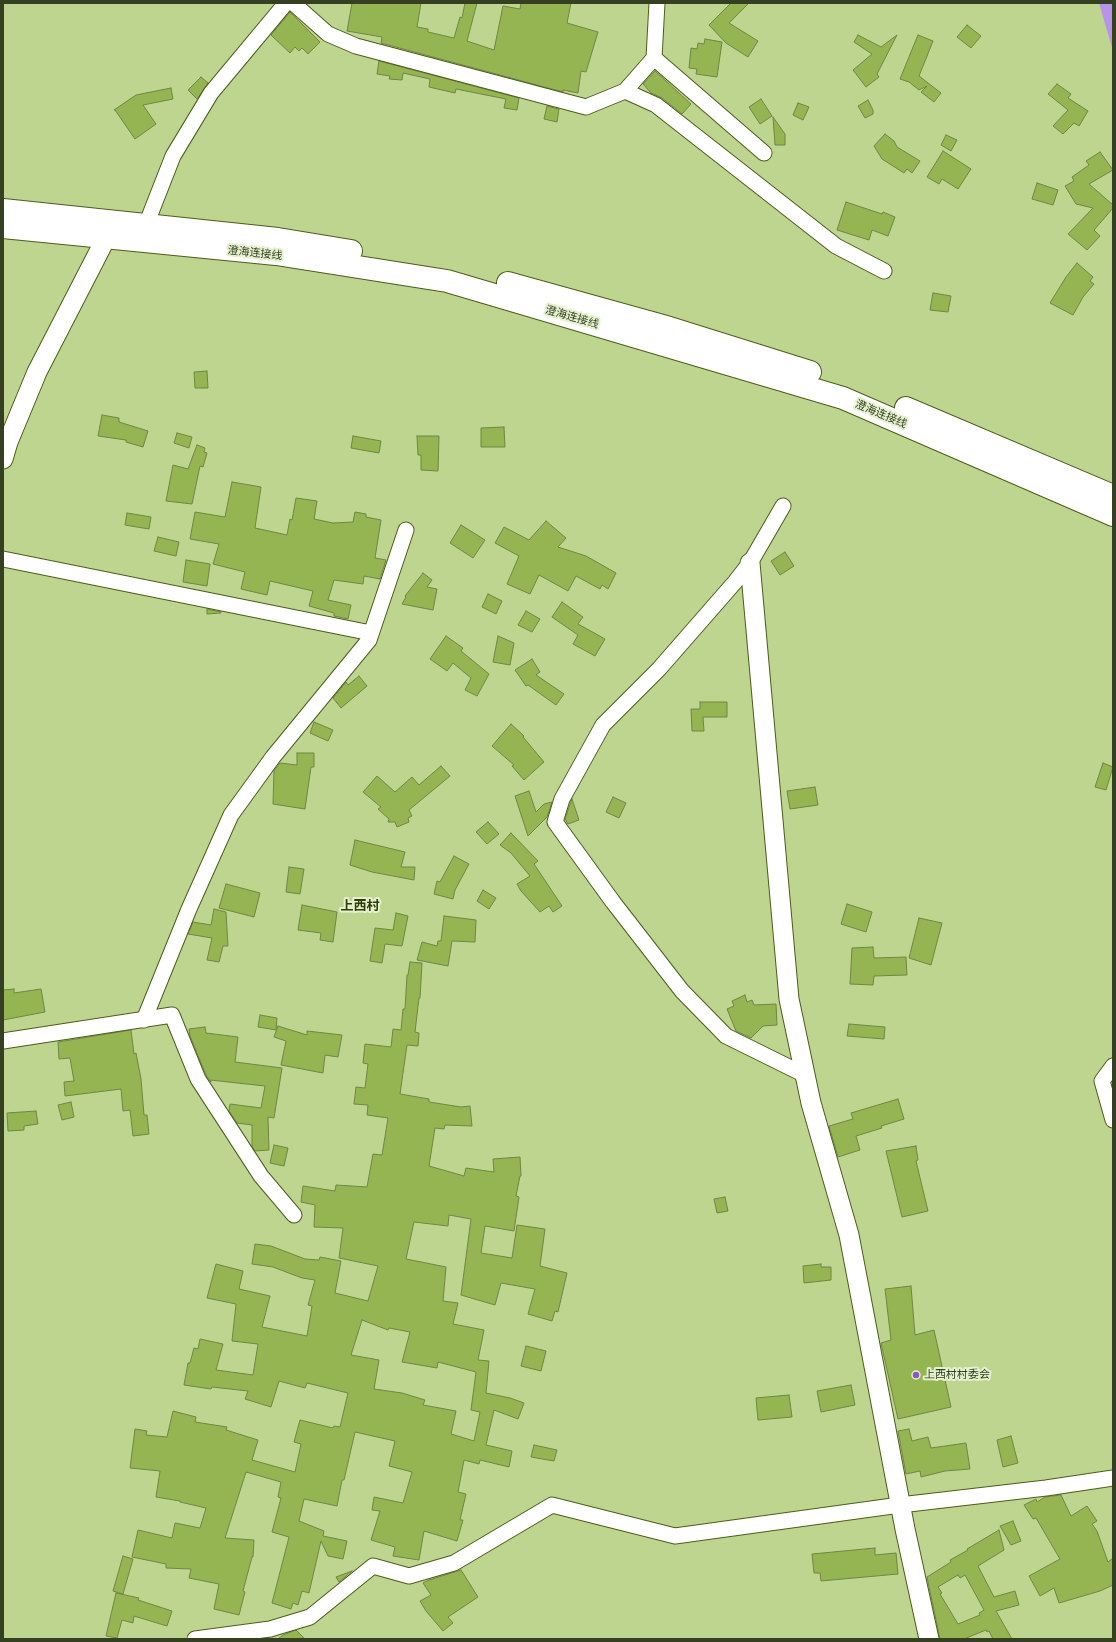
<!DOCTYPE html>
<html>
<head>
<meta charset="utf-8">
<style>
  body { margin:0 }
  #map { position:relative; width:1116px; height:1642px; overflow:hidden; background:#bdd58f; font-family:"Asap Condensed",sans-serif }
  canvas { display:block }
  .frame { position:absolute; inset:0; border:4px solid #353f22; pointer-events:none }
</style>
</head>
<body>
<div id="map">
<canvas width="1116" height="1642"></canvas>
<div class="frame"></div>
</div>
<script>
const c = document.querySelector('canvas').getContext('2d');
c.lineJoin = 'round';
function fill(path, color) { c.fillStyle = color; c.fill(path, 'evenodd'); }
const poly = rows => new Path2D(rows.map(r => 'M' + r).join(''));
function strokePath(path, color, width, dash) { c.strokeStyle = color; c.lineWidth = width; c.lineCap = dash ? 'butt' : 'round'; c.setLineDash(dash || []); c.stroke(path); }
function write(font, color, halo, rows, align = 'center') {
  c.font = font + ' "Asap Condensed","Noto Sans SC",sans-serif'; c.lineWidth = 4; c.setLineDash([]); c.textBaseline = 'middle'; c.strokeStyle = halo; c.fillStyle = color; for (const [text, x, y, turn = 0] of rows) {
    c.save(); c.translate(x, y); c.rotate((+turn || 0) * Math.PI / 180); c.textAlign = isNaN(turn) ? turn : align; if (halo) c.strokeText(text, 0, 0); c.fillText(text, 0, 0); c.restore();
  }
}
const water = poly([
  [1099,3,1113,3,1113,51]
]);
const building = poly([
  [352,3,421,3,417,27,428,29,428,32,454,38,460,17,462,18,465,3,477,3,467,41,494,50,503,6,520,9,521,3,571,3,567,23,598,32,586,72,581,71,578,93,563,90,563,92,381,43,382,37,347,31,352,3],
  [731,3,749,3,729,23,758,41,748,57,726,43,709,25,731,3],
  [290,12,320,42,308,54,302,48,299,51,295,47,290,53,271,35,290,12],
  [967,25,981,36,971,48,957,37,967,25],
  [858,35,881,47,897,35,877,74,879,77,866,87,853,70,872,54,854,42,858,35],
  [918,35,933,41,919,76,941,93,934,102,921,92,927,86,919,90,909,82,900,79,918,35],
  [705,39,722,42,717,77,696,74,697,69,689,68,691,48,697,49,698,43,704,44,705,39],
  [379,61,519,98,517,110,504,108,506,99,456,89,455,93,429,87,430,79,403,73,402,80,389,79,390,76,377,74,379,61],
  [655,71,691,104,682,114,662,98,651,93,643,84,655,71],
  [201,77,208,83,197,99,188,90,201,77],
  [1057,84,1071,94,1068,98,1088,111,1079,126,1074,123,1063,134,1053,126,1068,110,1048,94,1057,84],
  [171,88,173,99,143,105,156,124,135,139,115,110,114,110,136,95,171,88],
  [761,99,772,116,760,124,749,107,761,99],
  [868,100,873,110,873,114,865,118,858,106,868,100],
  [798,103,809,107,803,120,793,115,798,103],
  [547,106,559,109,557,122,544,119,547,106],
  [773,117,785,134,785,145,775,145,773,117],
  [885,134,894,141,897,147,920,161,912,173,907,169,904,173,882,159,874,146,885,134],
  [946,135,957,140,951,151,941,145,946,135],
  [943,151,971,169,958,189,942,179,939,184,927,177,943,151],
  [1100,152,1113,170,1089,184,1113,205,1113,208,1094,230,1100,236,1087,250,1068,234,1093,208,1076,204,1065,186,1074,181,1072,177,1089,165,1086,161,1100,152],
  [1037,183,1058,190,1053,205,1032,199,1037,183],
  [846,202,882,214,883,212,895,217,888,236,872,230,869,240,837,230,846,202],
  [1077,263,1093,277,1090,281,1094,284,1083,297,1073,315,1050,303,1066,277,1077,263],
  [933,293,951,296,948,312,930,310,933,293],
  [207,371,208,388,195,388,194,372,207,371],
  [102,415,119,418,119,422,148,431,143,447,126,442,126,440,98,436,102,415],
  [504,427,505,447,481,447,481,428,504,427],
  [177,433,192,437,189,448,174,443,177,433],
  [353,436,381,441,379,453,351,448,353,436],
  [417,436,439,436,438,471,421,470,421,455,418,455,417,436],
  [197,445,205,448,204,452,207,453,203,467,200,466,192,504,166,501,173,465,188,469,197,445],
  [232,482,261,487,255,528,287,535,290,519,292,520,296,498,317,501,314,519,333,523,353,522,355,512,366,514,366,517,381,520,375,558,386,560,380,579,364,576,363,584,334,580,328,600,351,605,348,619,334,616,334,613,309,606,313,591,270,581,267,595,241,589,245,572,213,564,219,544,190,539,195,512,225,517,232,482],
  [127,513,151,517,149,529,125,525,127,513],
  [546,521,566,538,558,547,586,556,616,573,608,589,602,585,600,589,576,576,568,591,539,575,530,594,507,584,519,556,495,543,504,527,529,540,546,521],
  [461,525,485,540,473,558,450,543,461,525],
  [158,537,179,542,176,556,154,551,158,537],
  [785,552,794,566,780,575,771,561,785,552],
  [186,560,210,564,207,586,183,582,186,560],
  [423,573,432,580,427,587,437,589,433,610,402,604,406,597,405,596,423,573],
  [488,594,502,601,496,614,482,607,488,594],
  [562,602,583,617,578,624,605,639,595,656,573,644,578,635,552,617,562,602],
  [207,609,221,612,221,613,207,614,207,609],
  [526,611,540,619,532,632,518,625,526,611],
  [446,636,463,648,461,651,489,674,477,696,465,690,471,678,453,663,447,671,430,659,446,636],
  [498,636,514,643,510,665,493,662,498,636],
  [532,659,540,672,536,675,564,694,556,705,528,685,526,686,515,670,532,659],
  [359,676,367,686,341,708,333,698,346,682,348,685,359,676],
  [700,702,727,702,727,717,703,717,704,731,692,731,691,709,700,709,700,702],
  [314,722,333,730,328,741,310,733,314,722],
  [511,724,524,736,523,737,544,762,524,780,512,766,514,765,492,746,511,724],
  [297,753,314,753,314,767,311,767,305,809,273,804,274,771,280,763,297,765,297,753],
  [1103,763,1113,767,1106,790,1095,787,1103,763],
  [441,766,450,776,409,810,412,816,408,818,409,822,397,827,395,822,388,822,389,819,378,809,381,807,363,792,377,776,395,792,412,777,419,785,441,766],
  [815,787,818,805,790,809,787,791,815,787],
  [529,791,536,812,544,804,552,802,547,817,528,836,515,796,529,791],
  [613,797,626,803,619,818,606,812,613,797],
  [572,799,579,820,568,824,565,819,572,799],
  [488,822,499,834,487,844,476,832,488,822],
  [511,833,538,861,534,864,562,906,553,912,549,906,540,912,521,891,517,884,530,876,511,853,500,845,511,833],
  [355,840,405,852,401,867,415,867,414,880,372,872,350,865,355,840],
  [454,856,469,864,455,890,453,899,434,894,437,881,440,882,454,856],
  [289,867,304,869,300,894,286,892,289,867],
  [226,884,260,893,254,917,219,908,226,884],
  [483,890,496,898,489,909,477,901,483,890],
  [847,904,872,912,866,932,841,924,847,904],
  [302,905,337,912,333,942,320,940,321,933,298,930,302,905],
  [214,909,226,912,228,946,223,946,219,962,207,960,212,938,188,934,193,922,211,925,214,909],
  [396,913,408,916,402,946,385,944,382,963,370,961,375,928,393,930,396,913],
  [444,916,476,920,475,942,452,941,448,966,417,960,422,942,437,946,438,941,441,941,444,916],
  [919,918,942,923,931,965,909,958,919,918],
  [873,947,874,958,906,957,907,975,874,976,873,985,850,984,852,948,873,947],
  [410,962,422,963,420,998,419,998,415,1032,419,1033,418,1046,407,1045,400,1094,429,1099,429,1102,461,1107,470,1106,472,1126,445,1125,444,1129,435,1128,429,1166,464,1176,466,1168,494,1172,493,1159,520,1157,521,1176,520,1176,516,1196,519,1197,514,1231,485,1226,481,1253,512,1258,517,1225,545,1229,540,1266,567,1273,558,1312,555,1311,552,1321,528,1314,535,1289,501,1283,495,1305,461,1295,471,1219,449,1215,448,1226,414,1222,406,1259,446,1267,443,1301,458,1303,453,1324,484,1330,478,1360,489,1361,486,1393,510,1398,524,1403,518,1419,494,1410,486,1445,512,1451,509,1467,480,1460,479,1464,464,1460,458,1492,466,1494,460,1520,463,1520,457,1541,424,1531,419,1560,393,1556,395,1547,371,1540,380,1511,372,1510,374,1497,403,1503,412,1472,389,1466,395,1441,355,1432,344,1480,342,1480,337,1506,304,1499,299,1521,324,1531,323,1536,347,1541,343,1559,328,1556,321,1541,309,1593,302,1591,298,1605,293,1603,291,1609,272,1603,289,1537,272,1532,281,1498,278,1497,281,1482,246,1472,225,1538,254,1540,253,1557,252,1557,243,1591,245,1592,239,1615,214,1609,219,1584,189,1578,191,1569,166,1568,166,1564,132,1557,138,1530,172,1538,175,1523,200,1528,206,1508,180,1502,180,1501,156,1497,160,1471,130,1468,135,1429,147,1431,146,1435,167,1437,173,1411,196,1417,195,1422,227,1427,226,1430,258,1440,252,1460,295,1472,301,1444,294,1442,300,1420,333,1428,334,1426,340,1427,348,1393,307,1383,305,1388,279,1381,271,1407,245,1399,248,1391,212,1387,211,1389,184,1385,188,1363,190,1363,194,1348,198,1349,200,1339,223,1344,216,1370,253,1375,258,1344,232,1341,236,1304,207,1298,216,1264,243,1271,239,1289,270,1296,262,1327,307,1336,312,1306,308,1305,315,1280,302,1278,273,1267,252,1264,255,1244,271,1246,305,1259,319,1260,320,1257,341,1261,335,1293,368,1301,378,1266,339,1258,343,1228,314,1227,315,1205,301,1202,303,1186,335,1191,336,1185,367,1187,373,1154,382,1155,388,1118,367,1115,368,1105,354,1104,356,1087,365,1088,368,1064,363,1063,365,1044,391,1047,393,1029,401,1030,403,1009,405,1009,407,975,408,975,410,962],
  [362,1320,388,1330,389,1328,410,1332,402,1362,437,1368,438,1362,476,1372,471,1410,480,1412,474,1441,451,1434,456,1411,423,1405,425,1400,402,1393,374,1389,379,1360,351,1355,362,1320],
  [14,989,14,993,41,989,45,1012,3,1020,3,990,14,989],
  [745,995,747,1002,752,1000,754,1005,776,1004,777,1025,763,1026,751,1038,736,1031,727,1009,734,1006,732,1001,745,995],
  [260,1015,277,1018,276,1030,258,1027,260,1015],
  [849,1024,885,1027,884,1039,847,1036,849,1024],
  [278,1026,307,1035,307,1031,342,1035,338,1057,325,1055,323,1073,281,1065,286,1041,274,1037,278,1026],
  [205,1027,206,1033,238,1037,235,1062,282,1068,274,1118,268,1117,269,1150,255,1151,252,1146,252,1125,237,1123,229,1111,230,1104,261,1108,265,1086,210,1080,211,1082,206,1075,190,1036,189,1029,205,1027],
  [131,1030,134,1054,136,1053,141,1079,144,1115,147,1115,149,1134,133,1136,130,1110,123,1111,121,1089,65,1096,64,1082,74,1081,70,1058,59,1059,58,1042,131,1030],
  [898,1099,904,1119,881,1126,882,1128,856,1136,860,1150,838,1157,829,1126,853,1119,851,1113,898,1099],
  [71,1102,74,1117,62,1120,58,1105,71,1102],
  [36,1111,38,1124,24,1126,24,1130,8,1131,7,1113,36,1111],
  [274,1145,288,1148,284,1166,270,1163,274,1145],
  [916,1146,918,1160,916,1161,928,1211,902,1217,886,1151,916,1146],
  [725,1197,728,1211,717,1213,714,1199,725,1197],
  [821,1264,821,1267,831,1267,831,1280,804,1283,803,1266,821,1264],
  [911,1286,915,1335,934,1330,951,1407,898,1419,881,1343,891,1340,885,1289,911,1286],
  [526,1346,546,1351,541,1371,521,1366,526,1346],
  [851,1385,855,1405,821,1412,817,1391,851,1385],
  [789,1395,792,1417,758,1420,756,1398,789,1395],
  [909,1429,912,1441,928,1437,931,1448,966,1443,970,1469,945,1471,921,1477,920,1471,906,1474,898,1431,909,1429],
  [1011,1436,1018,1463,1003,1467,997,1440,1011,1436],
  [534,1445,557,1450,554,1461,531,1457,534,1445],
  [1061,1495,1071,1516,1087,1506,1097,1521,1092,1524,1097,1531,1108,1562,1113,1558,1113,1585,1100,1591,1059,1603,1054,1588,1040,1596,1029,1576,1060,1559,1036,1518,1033,1519,1024,1505,1036,1499,1037,1502,1045,1497,1061,1495],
  [1013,1521,1021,1541,1011,1545,1000,1526,1013,1521],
  [999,1530,1004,1550,978,1566,994,1597,1015,1591,1019,1605,996,1611,1012,1639,993,1639,989,1631,987,1632,986,1630,964,1639,940,1639,927,1577,951,1562,950,1560,968,1550,967,1549,999,1530],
  [958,1575,960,1578,965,1575,984,1610,979,1613,980,1615,958,1624,940,1594,942,1593,938,1587,958,1575],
  [875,1548,875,1555,896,1553,898,1574,821,1581,820,1573,814,1573,812,1554,875,1548],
  [123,1556,133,1559,123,1594,113,1591,123,1556],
  [461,1570,478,1597,448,1617,453,1623,443,1631,426,1611,420,1601,431,1595,423,1583,429,1580,461,1570],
  [352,1571,339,1582,336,1577,352,1571],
  [116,1593,139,1598,138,1600,172,1611,167,1626,134,1616,133,1623,122,1620,117,1638,106,1636,116,1593],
  [296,1630,305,1639,278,1639,283,1635,296,1630]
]);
const minor = poly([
  [293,3,328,34,356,46,586,107,625,91,656,105,836,246,884,271],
  [654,58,764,153],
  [625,91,654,58,657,3],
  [146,225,173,156,211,93,286,3],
  [783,506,750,563,735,582,659,669,603,725,562,799,555,822,613,902,682,991,726,1036,805,1075],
  [3,559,371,633],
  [144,1020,189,909,231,815,273,757,369,640,406,530],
  [3,1041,172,1015,198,1079,261,1176,294,1215],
  [1113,1066,1102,1081,1113,1120],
  [195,1639,270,1629,310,1617,373,1566,409,1576,454,1563,552,1505,675,1536,900,1505,1046,1488,1113,1478]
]);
const tertiary = poly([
  [3,459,8,442,37,372,106,238],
  [750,563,789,999,811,1103,849,1235,905,1529,929,1639]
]);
const trunk = poly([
  [3,210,278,239,351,251],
  [3,227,276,254,447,281,843,398,1113,515],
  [508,283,663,326,810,372],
  [906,408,1113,496]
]);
const markers = [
  [916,1375,4,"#8f54cb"]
];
const streetNames = [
  ["澄海连接线",255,253,6],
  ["澄海连接线",572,317,16],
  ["澄海连接线",881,414,23]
];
const poiNames = [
  ["上西村村委会",924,1375]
];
const quarterNames = [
  ["上西村",360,906]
];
fill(water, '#b992ea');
fill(building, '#95b452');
strokePath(building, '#708643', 1);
strokePath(minor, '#4b5e1a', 17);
strokePath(tertiary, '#4b5e1a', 21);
strokePath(trunk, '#4b5e1a', 24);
strokePath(minor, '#fff', 15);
strokePath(tertiary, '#fff', 19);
strokePath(trunk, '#fff', 22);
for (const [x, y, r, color] of markers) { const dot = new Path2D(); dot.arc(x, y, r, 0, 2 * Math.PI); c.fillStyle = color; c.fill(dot); strokePath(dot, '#e4f1ce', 1.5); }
write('11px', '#353f22', '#e4f1ce', streetNames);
write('11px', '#353f22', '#e4f1ce', poiNames, 'left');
write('bold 13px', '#2e3c06', '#e4f1ce', quarterNames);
</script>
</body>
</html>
